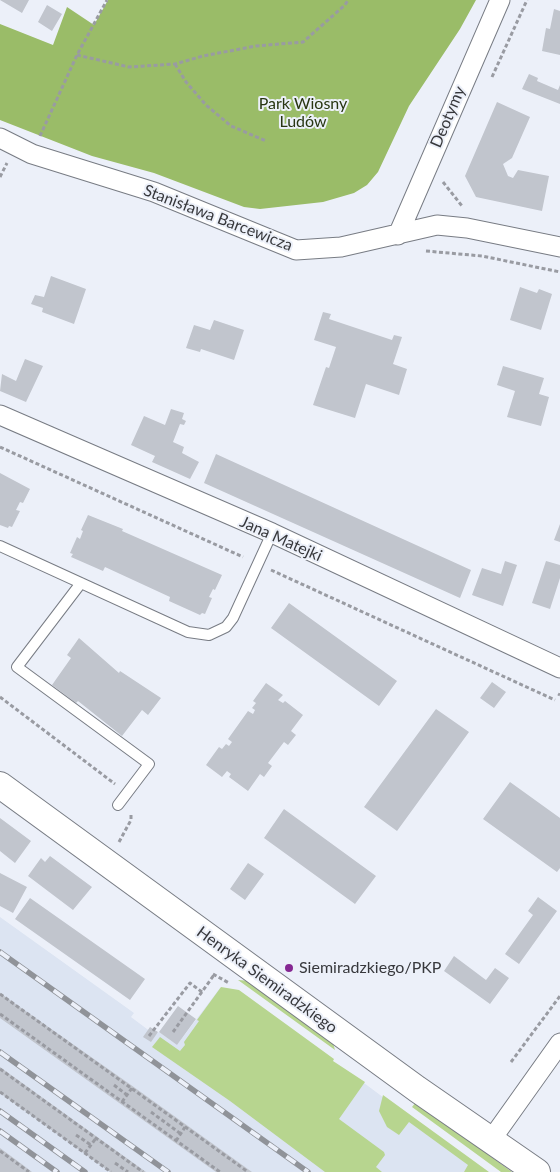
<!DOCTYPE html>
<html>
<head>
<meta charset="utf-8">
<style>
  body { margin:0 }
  canvas { display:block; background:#ecf0f9 }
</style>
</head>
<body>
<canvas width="560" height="1172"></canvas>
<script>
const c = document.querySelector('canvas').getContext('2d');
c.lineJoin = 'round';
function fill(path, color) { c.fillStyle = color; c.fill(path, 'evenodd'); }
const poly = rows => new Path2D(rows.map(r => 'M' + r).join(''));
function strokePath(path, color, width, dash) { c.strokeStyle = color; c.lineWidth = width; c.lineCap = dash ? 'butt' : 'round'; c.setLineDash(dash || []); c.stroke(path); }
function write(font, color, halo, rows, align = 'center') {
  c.font = font + ' Lato,sans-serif'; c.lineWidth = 4; c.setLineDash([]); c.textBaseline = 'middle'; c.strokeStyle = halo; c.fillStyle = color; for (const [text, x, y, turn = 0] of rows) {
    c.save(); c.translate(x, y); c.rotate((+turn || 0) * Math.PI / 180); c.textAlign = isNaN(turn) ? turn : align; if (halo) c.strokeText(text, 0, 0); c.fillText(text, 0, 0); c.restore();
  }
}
const built = poly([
  [0,917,134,1013,131,1017,155,1035,159,1032,177,1045,220,988,364,1083,483,1172,0,1172]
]);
const green = poly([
  [238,980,251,981,333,1043,335,1050],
  [221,987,239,990,334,1059,333,1061,365,1082,339,1119,384,1152,385,1155,376,1167,382,1172,325,1172,230,1101,152,1047,160,1037,180,1051,185,1045,184,1042,199,1021,197,1020],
  [383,1095,489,1172,464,1172,468,1165,409,1122,399,1135,387,1127,379,1111],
  [416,1102,512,1172,501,1172,412,1107]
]);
const forest = poly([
  [108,0,476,0,460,29,409,106,378,172,367,185,354,193,323,202,260,209,244,207,154,173,92,156,0,120,0,24,53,45,67,7,94,25]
]);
const building = poly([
  [0,0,29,0,22,13],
  [47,5,62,14,52,31,38,22],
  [554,9,560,11,560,55,542,51,546,28,550,29],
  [529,74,538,78,537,81,558,90,560,85,560,104,522,89],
  [497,102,530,117,512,158,503,164,508,176,513,178,518,170,549,176,542,211,476,197,465,176],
  [51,276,86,289,74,324,42,312,43,308,31,304,35,295,44,297],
  [520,287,537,293,539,289,552,294,541,330,510,320],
  [323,312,331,314,329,319,392,340,394,335,402,337,393,364,407,369,399,395,366,384,355,418,313,405,326,367,329,368,336,347,314,340],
  [214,320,244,330,234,360,201,349,200,352,186,348,194,325,210,330],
  [25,359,43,366,26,402,0,391,2,374,16,381],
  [503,366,544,378,539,394,549,397,541,426,507,417,515,391,497,385],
  [171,409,184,413,182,419,186,421,184,425,180,424,173,442,184,447,182,453,199,462,190,479,152,462,155,456,131,445,144,416,165,425],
  [216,454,471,570,460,598,204,483],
  [0,473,30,489,23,503,20,502,16,510,20,511,12,527,9,526,8,528,0,525],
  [88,515,123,529,122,531,222,575,215,590,213,589,209,597,212,598,205,614,202,613,200,615,169,601,170,597,105,567,103,571,71,557,73,554,70,553,77,537,80,539,83,531,81,530],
  [560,524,560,542,554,540],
  [505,561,517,565,503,606,472,595,482,568,501,574],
  [546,561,560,565,560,578,550,609,532,603],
  [289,603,397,681,379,706,271,628],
  [79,638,119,673,120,671,161,698,148,715,142,710,122,736,78,701,76,703,52,685,71,658,67,655],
  [492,682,506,692,494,708,480,698],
  [266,683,283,695,278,700,283,703,285,701,303,715,291,731,296,735,288,745,284,742,268,763,272,766,264,777,260,774,248,791,229,777,231,774,227,771,222,777,206,765,219,747,222,749,226,744,229,746,232,742,228,739,248,711,253,714,255,710,252,708,256,703,253,701],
  [436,709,469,732,397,831,364,807],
  [510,782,560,818,560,868,557,872,483,819],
  [284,809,376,876,355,904,264,838],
  [0,818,31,841,15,863,0,851],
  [50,856,92,887,73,910,28,876,41,858,45,862],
  [248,863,264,874,245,900,230,889],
  [0,873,27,887,13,913,0,906],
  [538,897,557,911,519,964,505,954,533,915,528,911],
  [30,898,145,979,130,1000,15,919],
  [454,956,486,980,495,968,509,978,490,1004,444,971],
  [0,993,131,1085,252,1172,216,1172,0,1018],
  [178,1006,196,1019,177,1045,159,1032],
  [150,1027,158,1032,151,1042,143,1037],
  [0,1067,43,1098,146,1172,110,1172,0,1093],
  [0,1148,23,1165,32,1172,0,1172]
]);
const path = poly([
  [77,55,129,67,175,64,203,56,256,46,303,42,345,5,348,0],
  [175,64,186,82,206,105,231,126,266,141],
  [492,77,527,0],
  [40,136,77,55,107,0],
  [0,177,7,163],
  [443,182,462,206],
  [426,251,482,256,560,272],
  [0,447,243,557],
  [271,570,555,700],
  [558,694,560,695],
  [0,697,115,784],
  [119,842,131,820,131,814],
  [213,974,229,983],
  [0,994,248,1172],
  [0,1014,220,1172],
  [173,1032,214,975],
  [149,1036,190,983,202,992],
  [511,1062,560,996],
  [0,1069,143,1172],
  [114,1085,127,1095],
  [0,1092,111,1172],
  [122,1102,132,1088],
  [151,1112,181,1134],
  [76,1135,91,1145],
  [176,1141,185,1127],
  [0,1151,29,1172],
  [85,1153,96,1138],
  [115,1163,128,1172]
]);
const lane = poly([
  [0,546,188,632,209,635,226,627,233,618,272,533],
  [81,583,17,667,149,764,118,805]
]);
const street = poly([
  [0,138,32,154,154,192,296,250,341,247,437,225,467,228,560,247],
  [398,235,500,0],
  [0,415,272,533,560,668],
  [491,1140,560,1043]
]);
const secondary = poly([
  [0,785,417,1089,537,1172]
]);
const rail = poly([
  [0,952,308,1172],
  [0,1052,168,1172],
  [0,1111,85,1172],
  [0,1131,57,1172]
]);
const markers = [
  [289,968,5,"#852792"]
];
const parkNames = [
  ["Park Wiosny",303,104],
  ["Ludów",303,122]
];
const streetNames = [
  ["Deotymy",448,117,-67],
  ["Stanisława Barcewicza",218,218,21],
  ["Jana Matejki",281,539,24],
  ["Henryka Siemiradzkiego",267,980,36]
];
const poiNames = [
  ["Siemiradzkiego/PKP",299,968]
];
fill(built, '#dce4f2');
fill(green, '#b7d58f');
fill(forest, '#9abc68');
fill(building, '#c1c5cd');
strokePath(lane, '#787c84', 12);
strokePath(street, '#787c84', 21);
strokePath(secondary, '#787c84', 28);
strokePath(path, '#999ba2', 3, [4, 2.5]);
strokePath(lane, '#fff', 10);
strokePath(street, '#fff', 19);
strokePath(secondary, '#fff', 26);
strokePath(rail, '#909399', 5.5);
strokePath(rail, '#ecf0f9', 4, [11]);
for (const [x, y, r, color] of markers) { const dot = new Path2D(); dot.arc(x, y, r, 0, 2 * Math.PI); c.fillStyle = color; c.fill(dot); strokePath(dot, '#ecf0f9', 2); }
write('16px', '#283612', '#ecf0f9', parkNames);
write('16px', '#37383c', '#ecf0f9', streetNames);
write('16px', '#37383c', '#ecf0f9', poiNames, 'left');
</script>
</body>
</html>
